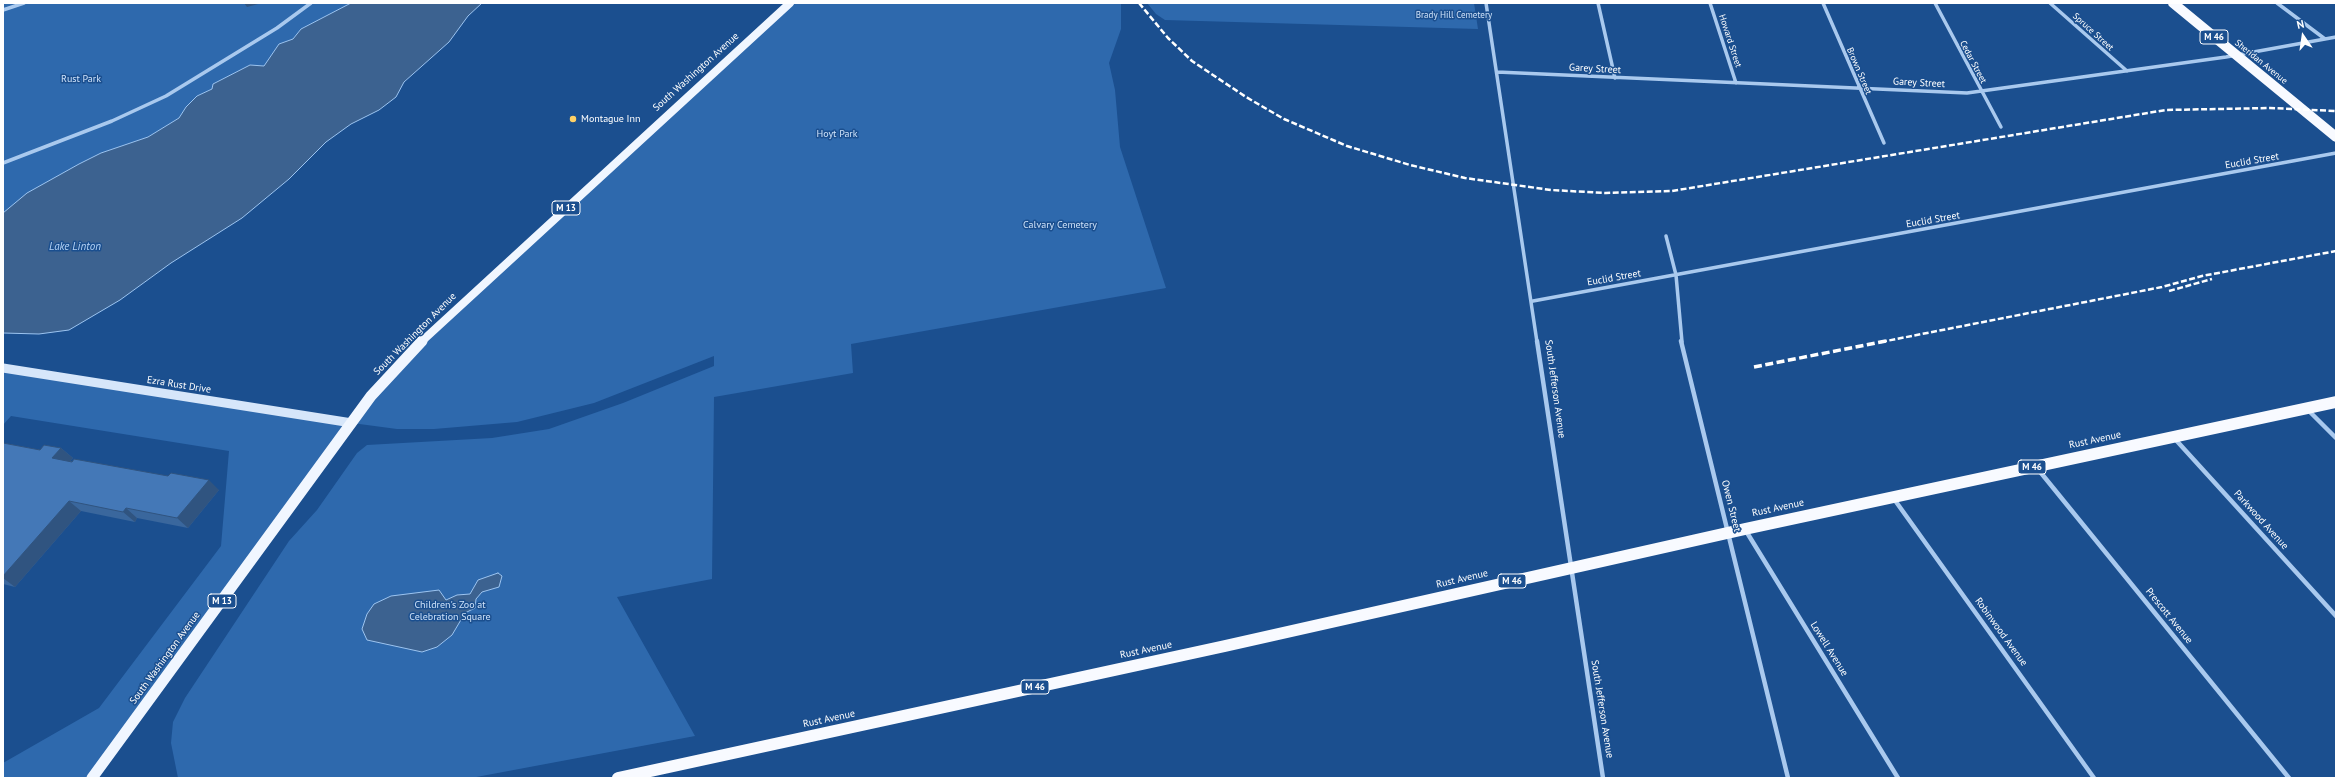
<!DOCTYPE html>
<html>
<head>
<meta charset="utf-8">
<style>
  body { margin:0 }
  #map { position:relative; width:2339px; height:781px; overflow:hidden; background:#1b4f8f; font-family:"PT Sans",sans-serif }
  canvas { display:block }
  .frame { position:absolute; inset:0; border:4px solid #fff; pointer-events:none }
  .north { position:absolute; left:2283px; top:16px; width:40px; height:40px; -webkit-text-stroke:3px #1b4f8f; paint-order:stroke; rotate:347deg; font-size:11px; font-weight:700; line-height:16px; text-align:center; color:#fff }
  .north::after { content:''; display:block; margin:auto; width:14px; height:18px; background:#fff; clip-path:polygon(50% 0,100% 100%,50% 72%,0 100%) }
</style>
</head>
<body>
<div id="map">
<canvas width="2339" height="781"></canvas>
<div class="frame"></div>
<div class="north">N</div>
</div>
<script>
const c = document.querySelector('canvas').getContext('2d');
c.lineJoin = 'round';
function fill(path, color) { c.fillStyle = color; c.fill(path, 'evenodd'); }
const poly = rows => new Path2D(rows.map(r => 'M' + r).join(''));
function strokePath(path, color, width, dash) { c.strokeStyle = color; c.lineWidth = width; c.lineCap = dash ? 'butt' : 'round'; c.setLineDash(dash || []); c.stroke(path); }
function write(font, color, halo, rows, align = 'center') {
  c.font = font + ' "PT Sans",sans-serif'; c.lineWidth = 3; c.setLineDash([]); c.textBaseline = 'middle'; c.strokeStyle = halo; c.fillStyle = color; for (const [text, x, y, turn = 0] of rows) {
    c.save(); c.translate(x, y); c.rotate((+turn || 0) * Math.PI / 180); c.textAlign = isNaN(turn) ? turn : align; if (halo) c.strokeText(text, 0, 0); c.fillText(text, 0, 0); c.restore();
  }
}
const green = poly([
  [3,3,351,3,301,29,293,39,279,44,264,66,250,65,213,84,212,89,197,96,186,107,179,118,148,137,101,153,79,164,3,213],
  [790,3,1121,3,1121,29,1109,63,1115,90,1120,147,1166,288,851,344,853,373,714,397,712,579,617,597,695,736,471,778,178,778,171,743,173,722,185,698,289,541,317,510,357,453,367,445,492,438,549,429,623,403,714,366,714,356,594,403,517,422,434,429,397,429,352,423,92,778,3,778,3,763,99,708,221,546,229,451,11,416,3,425,3,368,352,423,395,369],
  [1147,3,1474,3,1478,29,1165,20,1156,14]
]);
const water = poly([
  [351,3,482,3,468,16,449,42,404,82,396,97,379,110,351,124,326,142,289,179,242,218,171,263,120,300,69,330,39,334,3,333,3,213,27,193,79,164,101,153,148,137,179,118,186,107,197,96,212,89,213,84,250,65,264,66,279,44,293,39,301,29,351,3],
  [498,573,502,576,499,587,482,592,476,599,475,608,465,613,452,635,437,647,422,652,367,640,362,629,367,614,374,604,391,596,439,590,446,600,457,595,470,594,478,580,498,573]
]);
const minorFar1 = poly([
  [1486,3,1537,342],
  [1598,3,1615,78],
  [1710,3,1736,83],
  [1823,3,1884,143],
  [1935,3,2001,127],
  [2050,3,2127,71],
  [2277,3,2325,39],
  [3,10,24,3],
  [1497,72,1967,93,2226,57,2336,37],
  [3,163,112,121,166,96,277,28,311,3],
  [1666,236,1676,275,1682,342],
  [1533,301,2336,153]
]);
const minor = poly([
  [1537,341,1603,778],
  [1681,341,1788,778],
  [2308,410,2336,438],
  [2175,439,2336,616],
  [2037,468,2289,778],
  [1894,499,2094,778],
  [1746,531,1898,778]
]);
const secondary = poly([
  [3,368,352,423]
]);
const primaryFar1 = poly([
  [421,342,790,3]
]);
const primary = poly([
  [92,778,371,396,422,341]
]);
const trunkFar1 = poly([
  [2173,3,2336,137]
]);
const trunk = poly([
  [618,778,1225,646,1745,529,2336,402]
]);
const railFar1 = poly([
  [1139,3,1168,38,1192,61,1246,97,1284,119,1347,146,1410,165,1465,178,1551,190,1606,193,1672,191,2166,110,2270,108,2336,111],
  [2169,291,2212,279],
  [1881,342,2162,287,2202,276,2336,251]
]);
const rail = poly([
  [1754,367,1886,341]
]);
const wall = poly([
  [3,443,40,450,61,448,73,458,70,461,219,490,188,528,137,518,135,522,81,511,15,587,3,584]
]);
const shadedWall = poly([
  [244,3,262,3,247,7],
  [61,448,73,458,64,468,52,458],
  [209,480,219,490,188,528,177,518],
  [69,501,81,511,15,587,3,578,3,576],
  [126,508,137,518,135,522,123,512]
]);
const building = poly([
  [3,443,40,450,44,445,61,448,52,458,72,462,74,459,168,476,171,473,209,480,177,518,126,508,123,512,69,501,3,576,3,443]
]);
const markers = [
  [573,119,4,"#ffd166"]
];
const farParknames = [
  ["Brady Hill Cemetery",1454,15]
];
const farStreetnames = [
  ["Spruce Street",2093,32,42],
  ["Howard Street",1730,41,72],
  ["Cedar Street",1973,62,62],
  ["Sheridan Avenue",2261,62,39],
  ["Brown Street",1859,71,67]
];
const shields = [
  [2214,37,28],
  [566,208,28],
  [2032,467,28],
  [1512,581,28],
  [222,601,28],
  [1035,687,28]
];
const shieldNames = [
  ["M 46",2214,37],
  ["M 13",566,208],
  ["M 46",2032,467],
  ["M 46",1512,581],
  ["M 13",222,601],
  ["M 46",1035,687]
];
const streetNames = [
  ["Garey Street",1595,69,3],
  ["South Washington Avenue",696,72,-42],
  ["Garey Street",1919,83,3],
  ["Euclid Street",2252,161,-10],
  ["Euclid Street",1933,220,-10],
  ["Euclid Street",1614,278,-10],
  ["South Washington Avenue",415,334,-45],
  ["Ezra Rust Drive",179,385,9],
  ["South Jefferson Avenue",1555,389,82],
  ["Rust Avenue",2095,440,-12],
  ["Owen Street",1731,506,76],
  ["Rust Avenue",1778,508,-12],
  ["Parkwood Avenue",2261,520,48],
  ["Rust Avenue",1462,579,-13],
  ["Prescott Avenue",2169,616,51],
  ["Robinwood Avenue",2001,632,54],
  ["Lowell Avenue",1829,649,58],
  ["Rust Avenue",1146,650,-12],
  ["South Washington Avenue",165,658,-54],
  ["South Jefferson Avenue",1602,709,81],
  ["Rust Avenue",829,719,-12]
];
const parkNames = [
  ["Rust Park",81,79],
  ["Hoyt Park",837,134],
  ["Calvary Cemetery",1060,225],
  ["Children's Zoo at",450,605],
  ["Celebration Square",450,617]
];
const poiNames = [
  ["Montague Inn",581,119]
];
const waterNames = [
  ["Lake Linton",75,247]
];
fill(green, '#2e69ad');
fill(water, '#3c6290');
strokePath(water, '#9cc4f0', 1);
strokePath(minorFar1, '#a9c9ee', 3.5);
strokePath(minor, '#a9c9ee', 4.5);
strokePath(secondary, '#d6e6fa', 9);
strokePath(primaryFar1, '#f0f6ff', 8);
strokePath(primary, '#f0f6ff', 11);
strokePath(trunkFar1, '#f8faff', 10);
strokePath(trunk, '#f8faff', 12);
strokePath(railFar1, '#fff', 2.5, [6, 2.5]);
strokePath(rail, '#fff', 3.5, [8, 3.5]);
fill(wall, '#3a679d');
fill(shadedWall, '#305480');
fill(building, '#4478b7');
strokePath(building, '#305480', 1);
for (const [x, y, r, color] of markers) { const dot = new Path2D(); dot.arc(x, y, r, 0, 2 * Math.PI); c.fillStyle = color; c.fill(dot); strokePath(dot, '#1b4f8f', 1.5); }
write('9px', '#cfe3fa', '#1b4f8f', farParknames);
write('9px', '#fff', '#1b4f8f', farStreetnames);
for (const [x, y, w] of shields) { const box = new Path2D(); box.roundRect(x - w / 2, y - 7, w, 14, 3); c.fillStyle = '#1b4f8f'; c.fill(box); strokePath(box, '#fff', 1); }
write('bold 9px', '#fff', null, shieldNames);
write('10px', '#fff', '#1b4f8f', streetNames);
write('10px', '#cfe3fa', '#1b4f8f', parkNames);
write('10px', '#fff', '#1b4f8f', poiNames, 'left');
write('italic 11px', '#b5d3f5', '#1b4f8f', waterNames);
</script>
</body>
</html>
